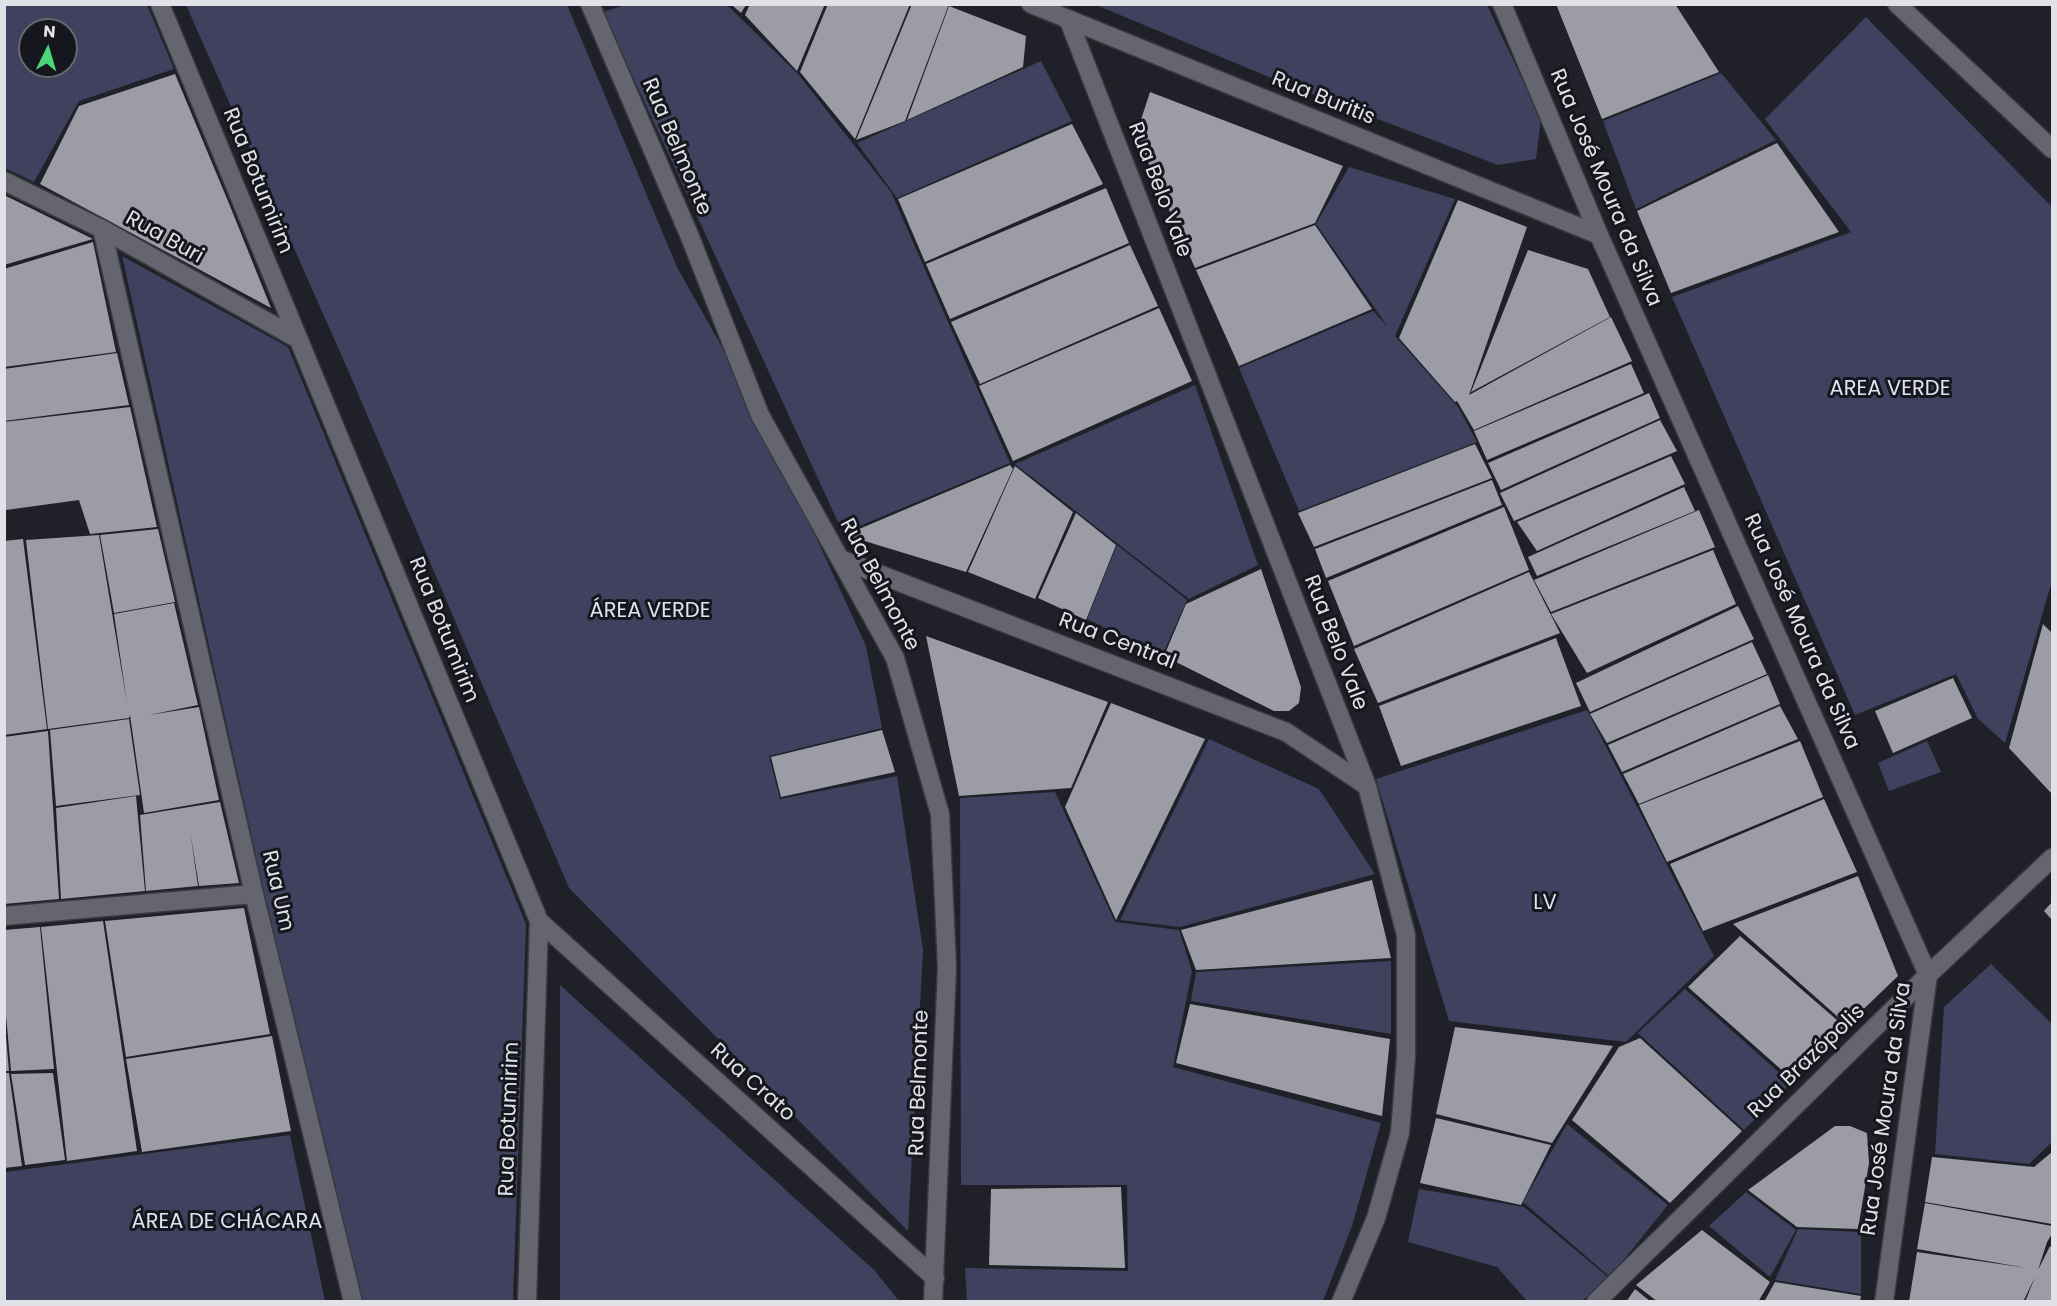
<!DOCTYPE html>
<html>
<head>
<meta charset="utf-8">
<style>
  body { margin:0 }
  #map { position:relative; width:2057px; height:1306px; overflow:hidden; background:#202028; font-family:Poppins,sans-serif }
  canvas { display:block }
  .frame { position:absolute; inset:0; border:6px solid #e1e2e7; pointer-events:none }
  .north { position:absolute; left:18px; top:18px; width:60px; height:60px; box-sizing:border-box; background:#16171e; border:2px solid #67686e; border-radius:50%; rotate:5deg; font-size:16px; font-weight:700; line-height:24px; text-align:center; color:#e1e2e7 }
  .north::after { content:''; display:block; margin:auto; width:21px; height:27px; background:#4ad677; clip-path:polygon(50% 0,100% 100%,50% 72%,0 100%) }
</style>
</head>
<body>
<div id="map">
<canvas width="2057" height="1306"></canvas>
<div class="frame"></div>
<div class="north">N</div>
</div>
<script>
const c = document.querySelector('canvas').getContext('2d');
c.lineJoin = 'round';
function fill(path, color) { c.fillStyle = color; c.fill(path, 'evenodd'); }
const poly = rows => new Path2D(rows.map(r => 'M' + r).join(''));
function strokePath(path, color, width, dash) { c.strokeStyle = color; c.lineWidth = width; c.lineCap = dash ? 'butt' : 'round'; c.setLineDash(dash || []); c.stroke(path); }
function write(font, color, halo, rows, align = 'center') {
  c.font = font + ' Poppins,sans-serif'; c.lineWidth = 6; c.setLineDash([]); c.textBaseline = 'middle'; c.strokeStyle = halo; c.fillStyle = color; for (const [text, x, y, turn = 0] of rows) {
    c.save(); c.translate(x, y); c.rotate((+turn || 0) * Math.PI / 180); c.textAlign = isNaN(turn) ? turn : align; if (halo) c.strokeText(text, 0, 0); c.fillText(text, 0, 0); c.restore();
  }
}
const green = poly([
  [4,5,147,5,174,69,79,101,34,182,5,168],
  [30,30,66,30,66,66,30,66],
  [186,5,567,5,677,267,760,415,866,646,882,728,769,756,780,799,897,776,923,950,908,1231,569,888,348,370],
  [625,5,727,5,798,74,891,192,1010,463,843,533,603,12],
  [1096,5,1487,5,1541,119,1536,159,1498,165,1281,82],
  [1866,17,2052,207,2052,581,2005,743,1978,719,1956,674,1855,715,1672,297,1851,232,1765,119],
  [1041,61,1072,121,897,198,857,143],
  [1721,73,1776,140,1636,209,1603,121],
  [1349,167,1455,199,1395,336,1458,407,1477,442,1299,511,1239,368,1373,311,1388,327,1316,224],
  [122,256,288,347,526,924,513,1301,348,1301,274,937],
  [1195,385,1258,565,1189,599,1015,464],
  [1117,545,1187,600,1162,656,1087,619],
  [1587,710,1714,956,1626,1042,1449,1021,1376,779],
  [1209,739,1319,789,1375,874,1180,927,1120,920],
  [1927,741,1941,772,1889,791,1878,763],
  [1055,792,1115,922,1179,930,1192,971,1173,1067,1381,1123,1352,1226,1323,1301,967,1301,965,1268,1128,1271,1127,1185,961,1185,960,798],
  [1391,961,1391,1034,1191,1001,1196,972],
  [1991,964,2052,1024,2052,1142,2029,1164,1935,1154,1944,1007],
  [560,985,875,1271,899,1301,560,1301],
  [1685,989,1791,1083,1744,1130,1638,1033],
  [1567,1124,1668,1205,1610,1277,1523,1202],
  [290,1135,325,1301,5,1301,5,1172],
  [1419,1189,1524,1207,1609,1278,1582,1301,1527,1301,1497,1267,1408,1242],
  [1746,1192,1796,1230,1770,1277,1709,1226],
  [1798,1229,1861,1232,1861,1294,1775,1280]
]);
const building = poly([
  [750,4,825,4,797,71,745,15],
  [828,4,910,4,855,139,800,72],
  [912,4,949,4,905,121,856,140],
  [1556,4,1675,4,1719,72,1602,119],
  [732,5,746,5,741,13],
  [949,6,1026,36,1023,67,907,120],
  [175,74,230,206,271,308,40,184,79,106],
  [1150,92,1343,166,1315,223,1195,268,1136,135],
  [1072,124,1103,184,925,262,898,199],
  [1777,143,1839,232,1671,293,1637,211],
  [1106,188,1129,243,950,319,926,264],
  [4,195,93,239,4,265],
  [1458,200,1527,227,1469,395,1611,317,1632,361,1474,430,1457,401,1455,402,1399,338],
  [1315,225,1372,309,1239,366,1196,270],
  [93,242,116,352,4,367,4,269],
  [1130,245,1158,306,980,384,951,322],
  [1528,250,1588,269,1610,317,1471,392],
  [1159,308,1192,381,1013,461,979,386],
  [117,353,129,405,4,421,4,369],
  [1631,364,1644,393,1487,460,1474,431],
  [1649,393,1660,418,1501,490,1488,463],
  [130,407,157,527,90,534,79,500,6,510,4,422],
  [1660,420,1677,451,1514,521,1500,493],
  [1475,444,1492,478,1314,547,1298,513],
  [1671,456,1685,484,1537,551,1517,522],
  [1010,465,1013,469,966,572,845,535],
  [1015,466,1073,512,1035,599,968,572],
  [1492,480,1502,505,1326,578,1315,549],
  [1684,487,1695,511,1537,576,1528,557],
  [1504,507,1529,570,1354,646,1328,581],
  [1699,510,1715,547,1551,612,1534,580],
  [1076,513,1116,545,1086,620,1038,598],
  [158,529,175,602,114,613,100,535],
  [99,535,127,703,114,614,174,603,198,705,149,715,199,707,219,800,144,813,130,715,129,718,48,729,26,540],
  [23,539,47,729,4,735,4,541],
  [1713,550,1736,604,1587,673,1551,614],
  [1261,569,1301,687,1299,703,1289,711,1274,711,1164,656,1186,604],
  [1529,572,1560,633,1378,703,1354,649],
  [1738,606,1754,639,1590,712,1576,683],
  [2043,624,2052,633,2052,794,2009,748],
  [926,636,1108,702,1071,788,959,796],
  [1556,638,1581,706,1401,766,1379,706],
  [1752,642,1767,674,1607,743,1590,714],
  [1768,675,1780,704,1622,772,1608,745],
  [1953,678,1972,718,1893,753,1875,711],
  [1111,703,1205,739,1116,920,1065,807],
  [1780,706,1798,739,1639,804,1623,774],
  [129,719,140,795,56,806,50,730],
  [882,730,895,772,781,797,771,757],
  [48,731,59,899,4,904,4,737],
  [1800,741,1823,797,1667,862,1639,805],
  [136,796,145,891,61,899,56,808],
  [1824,799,1857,872,1703,931,1670,864],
  [220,802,239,883,199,886,190,831,198,886,146,891,140,815],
  [1858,876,1898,976,1847,1025,1733,924],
  [1372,880,1391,958,1196,970,1181,930],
  [2052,902,2052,920,2044,911],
  [244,908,270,1034,126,1057,105,921],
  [103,921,137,1151,67,1161,41,927],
  [40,927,54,1069,11,1071,4,993,4,930],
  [1740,936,1845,1027,1793,1080,1688,987],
  [1190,1004,1390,1039,1382,1116,1176,1063],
  [1455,1027,1613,1046,1552,1143,1436,1114],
  [4,1036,6,1036,9,1071,4,1071],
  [272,1036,291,1131,142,1152,126,1059],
  [1640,1038,1742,1131,1670,1203,1572,1120,1619,1047],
  [4,1073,9,1073,22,1166,4,1168],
  [53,1073,65,1160,25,1165,11,1074],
  [1436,1118,1551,1145,1521,1205,1420,1183],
  [1835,1126,1850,1126,1867,1133,1869,1163,1858,1229,1797,1227,1748,1190],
  [2052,1152,2052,1224,1925,1202,1932,1157,2034,1167],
  [1121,1187,1125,1268,989,1265,991,1189],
  [1925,1203,2052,1226,2052,1234,2047,1242,2038,1270,2050,1246,2052,1248,2052,1302,2025,1302,2035,1277,2023,1302,1909,1302,1917,1252,2027,1268,1917,1249],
  [1702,1230,1770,1282,1758,1302,1658,1302,1636,1285],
  [1775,1282,1861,1296,1860,1302,1764,1302],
  [1635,1289,1651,1302,1626,1302]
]);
const street = poly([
  [160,4,539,921,527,1302],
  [590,4,690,237,760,415,895,658,940,814,947,967,933,1302],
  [1031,4,1599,235],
  [1502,4,1599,235,1928,975,1884,1302],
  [1897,4,2052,149],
  [1069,21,1367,786,1406,935,1406,1056,1400,1133,1376,1218,1341,1302],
  [4,181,102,229,298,339],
  [102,229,254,894,353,1302],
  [840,559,1286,732,1367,786],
  [4,916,254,894],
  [539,921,935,1278],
  [1596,1302,1928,975,2052,858]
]);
const streetNames = [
  ["Rua Buritis",1323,99,22],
  ["Rua Belmonte",676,147,67],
  ["Rua Botumirim",257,181,68],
  ["Rua José Moura da Silva",1605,188,67],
  ["Rua Belo Vale",1159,190,69],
  ["Rua Buri",164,238,29],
  ["Rua Belmonte",879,585,62],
  ["Rua Botumirim",443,630,68],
  ["Rua José Moura da Silva",1801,632,66],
  ["Rua Central",1117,642,21],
  ["Rua Belo Vale",1335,643,69],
  ["Rua Um",277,891,77],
  ["Rua Brazópolis",1807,1062,-44],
  ["Rua Crato",752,1083,42],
  ["Rua Belmonte",920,1083,-88],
  ["Rua José Moura da Silva",1887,1109,-82],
  ["Rua Botumirim",510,1119,-88]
];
const parkNames = [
  ["AREA VERDE",1890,390],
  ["ÁREA VERDE",650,612],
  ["LV",1545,904],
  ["ÁREA DE CHÁCARA",227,1223]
];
fill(green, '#3f415e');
fill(building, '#9b9ca6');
strokePath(street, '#393a40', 21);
strokePath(street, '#64656e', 18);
write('21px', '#e1e2e7', '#16171e', streetNames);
write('21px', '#e0e2f2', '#16171e', parkNames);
</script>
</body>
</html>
